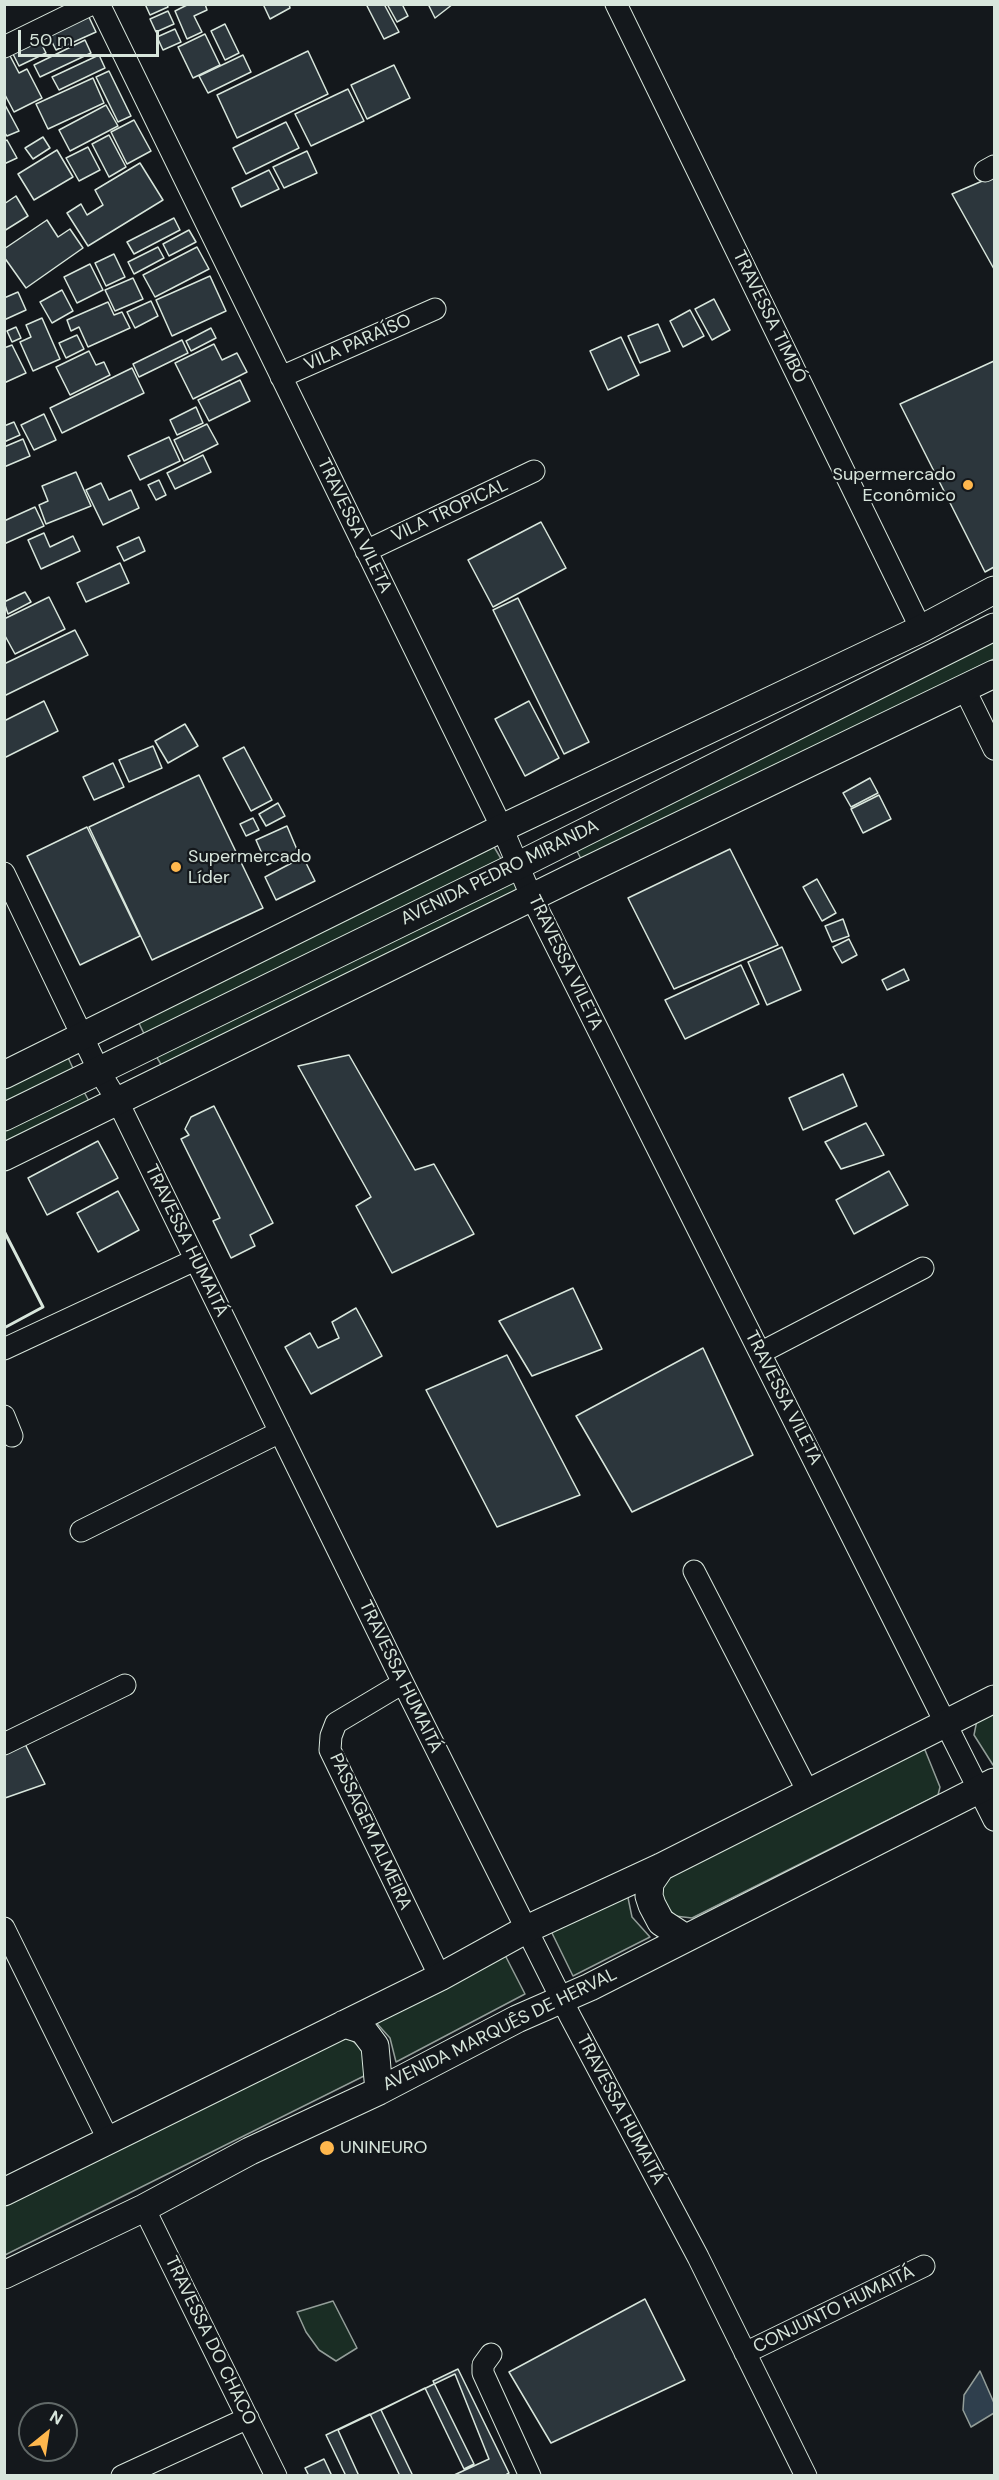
<!DOCTYPE html>
<html>
<head>
<meta charset="utf-8">
<style>
  body { margin:0 }
  #map { position:relative; width:999px; height:2480px; overflow:hidden; background:#14181c; font-family:"DM Sans",sans-serif }
  canvas { display:block }
  .frame { position:absolute; inset:0; border:6px solid #d8e6dc; pointer-events:none }
  .north { position:absolute; left:18px; top:2402px; width:60px; height:60px; box-sizing:border-box; background:#14181c; border:2px solid #626a69; border-radius:50%; rotate:30deg; font-size:16px; font-weight:700; line-height:24px; text-align:center; color:#d8e6dc }
  .north::after { content:''; display:block; margin:auto; width:21px; height:27px; background:#ffb74d; clip-path:polygon(50% 0,100% 100%,50% 72%,0 100%) }
  .scale { position:absolute; left:18px; top:30px; width:141px; height:27px; box-sizing:border-box; border:3px solid #d8e6dc; border-top:0; padding-left:8px; font-size:18px; line-height:21px; white-space:nowrap; color:#d8e6dc; -webkit-text-stroke:4px #14181c; paint-order:stroke }
</style>
</head>
<body>
<div id="map">
<canvas width="999" height="2480"></canvas>
<div class="frame"></div>
<div class="north">N</div>
<div class="scale">50 m</div>
</div>
<script>
const c = document.querySelector('canvas').getContext('2d');
c.lineJoin = 'round';
function fill(path, color) { c.fillStyle = color; c.fill(path, 'evenodd'); }
const poly = rows => new Path2D(rows.map(r => 'M' + r).join(''));
function strokePath(path, color, width, dash) { c.strokeStyle = color; c.lineWidth = width; c.lineCap = dash ? 'butt' : 'round'; c.setLineDash(dash || []); c.stroke(path); }
function write(font, color, halo, rows, align = 'center') {
  c.font = font + ' "DM Sans",sans-serif'; c.lineWidth = 4.5; c.setLineDash([]); c.textBaseline = 'middle'; c.strokeStyle = halo; c.fillStyle = color; for (const [text, x, y, turn = 0] of rows) {
    c.save(); c.translate(x, y); c.rotate((+turn || 0) * Math.PI / 180); c.textAlign = isNaN(turn) ? turn : align; if (halo) c.strokeText(text, 0, 0); c.fillText(text, 0, 0); c.restore();
  }
}
const green = poly([
  [994,635,994,659,583,863,573,843,994,635],
  [490,840,503,862,147,1040,136,1017,490,840],
  [513,873,520,891,162,1066,153,1051,513,873],
  [66,1053,76,1075,5,1109,5,1084,66,1053],
  [82,1088,90,1103,5,1145,4,1124,82,1088],
  [994,1712,994,1765,993,1765,974,1735,977,1720,994,1712],
  [919,1749,925,1750,940,1787,938,1795,692,1918,675,1916,661,1900,665,1875,919,1749],
  [627,1893,632,1917,650,1937,573,1976,550,1929,627,1893],
  [505,1955,525,1994,396,2062,390,2038,372,2018,505,1955],
  [345,2034,363,2050,366,2075,5,2255,5,2203,345,2034],
  [333,2301,357,2348,336,2361,319,2350,306,2332,297,2312,333,2301]
]);
const water = poly([
  [980,2371,994,2403,994,2413,971,2427,963,2410,964,2395,980,2371]
]);
const building = poly([
  [145,4,167,4,168,7,150,15,145,4],
  [189,4,205,4,207,10,194,16,202,32,187,39,175,11,189,4],
  [263,4,289,4,290,8,270,19,263,4],
  [366,4,384,4,399,32,384,39,366,4],
  [387,4,402,4,408,16,397,22,387,4],
  [428,4,453,4,435,18,428,4],
  [168,11,174,24,156,32,150,19,168,11],
  [87,13,96,32,56,50,47,32,87,13],
  [225,24,239,53,225,60,211,31,225,24],
  [175,29,181,42,163,50,157,37,175,29],
  [205,34,220,65,193,78,178,47,205,34],
  [39,39,46,53,19,66,12,52,39,39],
  [85,40,91,53,40,77,34,65,85,40],
  [308,51,328,94,237,138,217,95,308,51],
  [8,52,19,73,27,69,42,98,14,112,4,93,4,54,8,52],
  [99,55,105,68,59,90,52,77,99,55],
  [243,55,251,72,208,93,199,76,243,55],
  [394,65,410,98,367,119,351,85,394,65],
  [109,71,131,116,118,122,96,77,109,71],
  [93,78,104,103,48,129,36,104,93,78],
  [348,89,364,121,311,146,295,114,348,89],
  [4,103,19,131,7,136,4,132,4,103],
  [106,105,118,126,70,151,59,130,106,105],
  [134,120,151,151,127,164,111,132,134,120],
  [286,122,299,148,246,174,233,148,286,122],
  [109,135,126,167,109,177,92,144,109,135],
  [43,137,50,148,33,159,25,148,43,137],
  [7,140,17,158,4,164,4,142,7,140],
  [88,147,100,170,79,181,66,158,88,147],
  [57,150,73,177,34,200,18,174,57,150],
  [307,151,317,173,284,188,273,167,307,151],
  [140,163,163,200,88,246,67,213,81,204,87,215,103,205,95,190,140,163],
  [269,170,279,189,241,207,232,188,269,170],
  [994,176,994,269,952,194,994,176],
  [16,196,28,216,4,231,4,204,16,196],
  [174,218,180,230,134,254,127,242,174,218],
  [47,220,58,237,70,229,83,248,26,288,4,257,4,249,47,220],
  [189,230,196,242,169,256,163,244,189,230],
  [158,247,164,258,134,274,128,262,158,247],
  [197,247,209,269,155,297,143,275,197,247],
  [114,254,125,277,106,286,95,263,114,254],
  [90,264,103,290,77,303,64,277,90,264],
  [210,276,226,311,172,336,156,300,210,276],
  [133,278,143,299,115,311,105,290,133,278],
  [62,290,73,311,52,323,40,302,62,290],
  [18,292,26,310,4,320,4,298,18,292],
  [714,299,730,330,712,340,695,309,714,299],
  [151,301,158,316,135,328,127,312,151,301],
  [108,302,114,315,122,312,130,328,88,347,79,327,71,331,67,320,108,302],
  [690,310,704,336,683,347,670,321,690,310],
  [42,318,60,359,33,371,20,342,31,337,26,325,42,318],
  [658,324,670,351,640,363,628,336,658,324],
  [16,327,21,338,12,342,7,331,16,327],
  [211,328,216,338,191,351,186,341,211,328],
  [77,335,84,349,66,358,59,343,77,335],
  [621,337,639,375,608,390,590,351,621,337],
  [182,340,188,353,139,377,133,364,182,340],
  [214,344,222,360,237,353,247,372,193,399,175,363,214,344],
  [12,345,26,373,4,383,4,348,12,345],
  [89,351,96,365,104,362,110,375,70,395,56,367,89,351],
  [994,361,994,567,985,572,900,404,994,361],
  [132,368,144,393,62,433,50,408,132,368],
  [240,380,250,401,209,421,198,400,240,380],
  [196,407,203,423,177,435,170,420,196,407],
  [44,414,56,440,34,450,21,425,44,414],
  [14,422,20,435,4,442,4,426,14,422],
  [207,424,218,444,184,461,174,440,207,424],
  [169,437,180,461,140,480,128,456,169,437],
  [23,439,30,456,4,467,4,447,23,439],
  [203,455,211,472,175,489,167,473,203,455],
  [76,472,91,506,46,524,39,505,48,501,42,486,76,472],
  [159,480,166,495,156,500,148,485,159,480],
  [101,483,109,500,131,490,139,508,103,525,86,490,101,483],
  [35,507,44,526,4,544,4,521,35,507],
  [541,522,566,568,493,607,468,560,541,522],
  [44,533,50,547,73,536,80,551,41,569,28,540,44,533],
  [139,537,145,551,124,561,117,547,139,537],
  [120,563,129,583,86,602,77,583,120,563],
  [25,592,31,602,8,614,4,602,25,592],
  [49,597,65,629,15,654,4,634,4,619,49,597],
  [518,598,589,742,564,754,493,610,518,598],
  [75,630,88,655,4,696,4,664,75,630],
  [44,701,58,731,4,758,4,721,44,701],
  [529,701,559,758,525,776,495,719,529,701],
  [185,724,198,746,168,763,155,741,185,724],
  [153,746,162,768,129,782,119,760,153,746],
  [244,747,272,800,251,811,223,758,244,747],
  [113,763,124,787,94,800,83,777,113,763],
  [199,775,263,908,152,960,89,827,199,775],
  [870,778,878,793,851,807,843,793,870,778],
  [879,795,891,819,863,833,851,809,879,795],
  [278,803,285,816,266,826,259,814,278,803],
  [253,818,259,830,246,836,240,824,253,818],
  [287,826,298,852,267,865,256,840,287,826],
  [87,827,140,936,80,965,27,856,87,827],
  [730,849,778,945,674,989,628,898,730,849],
  [303,857,315,881,276,900,265,877,303,857],
  [817,879,836,913,822,921,803,887,817,879],
  [843,919,849,936,832,942,825,926,843,919],
  [849,939,857,955,842,963,833,947,849,939],
  [782,947,801,990,767,1005,748,962,782,947],
  [741,965,759,1004,685,1039,665,1000,741,965],
  [904,969,909,980,887,990,882,980,904,969],
  [349,1055,415,1170,434,1164,474,1234,392,1273,356,1206,371,1197,298,1066,349,1055],
  [843,1074,857,1106,803,1130,789,1098,843,1074],
  [214,1106,273,1223,250,1235,255,1246,231,1258,213,1221,220,1218,181,1139,189,1135,185,1129,191,1117,214,1106],
  [866,1123,884,1155,841,1169,825,1142,866,1123],
  [98,1141,118,1178,47,1215,28,1178,98,1141],
  [889,1171,908,1205,854,1234,836,1200,889,1171],
  [118,1191,139,1230,98,1252,77,1213,118,1191],
  [573,1288,602,1349,532,1376,499,1321,573,1288],
  [356,1308,382,1356,311,1394,285,1347,310,1333,318,1348,339,1338,332,1322,356,1308],
  [703,1348,753,1455,632,1512,576,1416,703,1348],
  [507,1355,580,1495,497,1527,426,1390,507,1355],
  [25,1744,45,1784,5,1798,4,1753,25,1744],
  [645,2299,685,2380,551,2443,509,2372,645,2299],
  [458,2369,509,2473,504,2476,413,2476,381,2410,425,2388,464,2469,474,2464,433,2381,458,2369],
  [455,2374,489,2459,452,2476,359,2476,338,2430,455,2374],
  [370,2414,400,2476,346,2476,326,2435,370,2414],
  [324,2459,332,2476,309,2476,305,2468,324,2459]
]);
const minor = poly([
  [99,4,502,828,532,898,994,1820],
  [616,4,921,629],
  [4,47,92,4],
  [985,171,994,166],
  [281,377,435,309],
  [366,551,534,471],
  [964,688,994,749],
  [4,873,99,1071,118,1102,403,1683,570,2016,698,2257,806,2476],
  [4,1349,195,1260],
  [760,1353,923,1268],
  [4,1416,12,1436],
  [81,1531,280,1432],
  [694,1571,808,1792],
  [403,1683,336,1723,331,1736,330,1750,440,1977],
  [4,1744,125,1685],
  [4,1928,108,2139],
  [144,2208,276,2476],
  [745,2353,924,2266],
  [491,2354,483,2365,483,2373,530,2476],
  [122,2476,248,2418]
]);
const major = poly([
  [4,1075,502,828,921,629,994,590],
  [4,1117,519,865,994,627],
  [4,1157,579,874,994,674],
  [661,1867,650,1883,649,1896,652,1905,661,1922,684,1937],
  [344,2024,363,2030,375,2046,379,2091],
  [4,2192,440,1977,527,1929,661,1867,994,1699],
  [4,2275,144,2208,250,2151,379,2091,517,2019,590,1987,994,1782]
]);
const wall = poly([
  [4,1231,43,1307,4,1328]
]);
const markers = [
  [968,485,6,"#ffb74d"],
  [176,867,6,"#ffb74d"],
  [327,2148,8,"#ffb74d"]
];
const streetNames = [
  ["TRAVESSA TIMBÓ",769,317,64],
  ["VILA PARAÍSO",358,343,-24],
  ["VILA TROPICAL",450,511,-25],
  ["TRAVESSA VILETA",354,526,64],
  ["AVENIDA PEDRO MIRANDA",500,873,-26],
  ["TRAVESSA VILETA",565,963,64],
  ["TRAVESSA HUMAITÁ",186,1241,64],
  ["TRAVESSA VILETA",783,1398,63],
  ["TRAVESSA HUMAITÁ",400,1677,64],
  ["PASSAGEM ALMEIRA",370,1832,65],
  ["AVENIDA MARQUÊS DE HERVAL",500,2030,-26],
  ["TRAVESSA HUMAITÁ",620,2110,62],
  ["CONJUNTO HUMAITÁ",834,2310,-26],
  ["TRAVESSA DO CHACO",210,2341,64]
];
const poiNames = [
  ["Supermercado",956,475,"right"],
  ["Econômico",956,496,"right"],
  ["Supermercado",188,857],
  ["Líder",188,878],
  ["UNINEURO",340,2148]
];
fill(green, '#1a2d24');
strokePath(green, '#939e99', 1.5);
fill(water, '#2f3f4d');
strokePath(water, '#939e99', 1.5);
fill(building, '#2c363c');
strokePath(building, '#d8e6dc', 1.5);
strokePath(minor, '#d8e6dc', 23);
strokePath(major, '#d8e6dc', 29);
strokePath(minor, '#14181c', 21);
strokePath(major, '#14181c', 27);
strokePath(wall, '#d8e6dc', 3);
for (const [x, y, r, color] of markers) { const dot = new Path2D(); dot.arc(x, y, r, 0, 2 * Math.PI); c.fillStyle = color; c.fill(dot); strokePath(dot, '#14181c', 2); }
write('18px', '#d8e6dc', '#14181c', streetNames);
write('18px', '#d8e6dc', '#14181c', poiNames, 'left');
</script>
</body>
</html>
